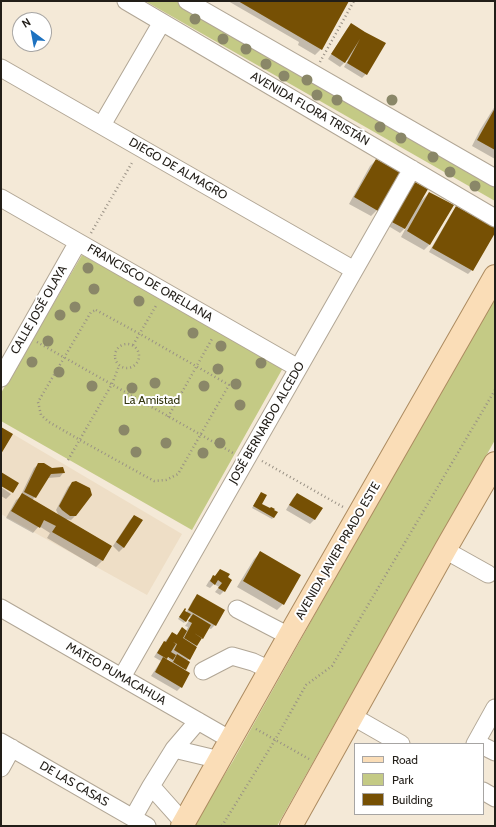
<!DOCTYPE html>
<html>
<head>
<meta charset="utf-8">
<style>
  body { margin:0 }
  #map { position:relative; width:496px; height:827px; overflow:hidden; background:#f4e9d7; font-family:Cabin,sans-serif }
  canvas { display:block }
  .frame { position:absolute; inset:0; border:2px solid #221e18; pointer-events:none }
  .legend { position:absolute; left:354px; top:743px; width:130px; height:72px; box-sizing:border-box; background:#fff; border:1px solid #a7a5a3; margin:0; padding:5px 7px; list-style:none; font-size:12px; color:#221e18 }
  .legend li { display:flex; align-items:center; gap:8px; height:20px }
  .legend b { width:20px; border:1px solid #a7a5a3 }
  .north { position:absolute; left:12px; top:12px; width:40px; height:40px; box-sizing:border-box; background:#fff; border:1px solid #a7a5a3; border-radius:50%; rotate:328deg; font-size:11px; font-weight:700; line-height:16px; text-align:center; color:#221e18 }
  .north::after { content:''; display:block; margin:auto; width:14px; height:18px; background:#1e72c0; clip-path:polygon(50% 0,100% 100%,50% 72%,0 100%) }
</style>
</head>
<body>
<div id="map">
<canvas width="496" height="827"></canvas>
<div class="frame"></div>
<ul class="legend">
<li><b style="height:5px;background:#faddb7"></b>Road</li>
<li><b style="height:11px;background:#c4ca85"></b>Park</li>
<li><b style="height:11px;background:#765004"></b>Building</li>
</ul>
<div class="north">N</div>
</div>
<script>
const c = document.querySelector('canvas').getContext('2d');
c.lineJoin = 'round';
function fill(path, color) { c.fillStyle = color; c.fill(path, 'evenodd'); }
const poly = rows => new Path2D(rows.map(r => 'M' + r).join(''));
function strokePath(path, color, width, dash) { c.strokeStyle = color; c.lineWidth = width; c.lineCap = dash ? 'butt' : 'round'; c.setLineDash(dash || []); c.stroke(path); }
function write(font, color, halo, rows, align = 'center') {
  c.font = font + ' Cabin,sans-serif'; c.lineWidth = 4; c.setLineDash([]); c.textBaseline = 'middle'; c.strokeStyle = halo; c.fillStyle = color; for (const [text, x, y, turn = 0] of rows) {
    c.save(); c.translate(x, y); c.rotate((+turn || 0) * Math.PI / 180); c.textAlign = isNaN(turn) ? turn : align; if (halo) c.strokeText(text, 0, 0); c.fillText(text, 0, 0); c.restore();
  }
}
const built = poly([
  [1,427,182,534,147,595,1,514]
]);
const green = poly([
  [145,1,182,1,495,181,495,201],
  [82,255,284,366,192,530,1,421,1,393],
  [495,292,495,440,277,826,193,826,233,761]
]);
const shadow = poly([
  [228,1,348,1,321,49,315,55,298,45,299,42],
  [351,25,365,33,366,74,362,78,344,67,348,60,347,60,340,67,328,59,347,29],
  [495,106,495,159,472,146,480,130],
  [376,160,377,210,371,216,349,204,370,166],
  [429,193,430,244,424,250,401,237,407,226,400,233,385,224,420,202],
  [456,207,495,229,495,231,472,270,468,274,429,252,453,211],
  [39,464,52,469,62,468,63,473,60,477,48,478,35,497,32,500,59,516,56,510,68,487,72,483,76,515,71,520,65,519,111,546,102,561,96,567,47,538,50,533,39,526,33,533,6,518,16,500,20,497,34,468],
  [1,487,11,494,6,499,1,496],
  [297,494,321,508,314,520,310,524,286,510,293,498],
  [260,495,261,504,273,511,274,517,272,519,252,508],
  [134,516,142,520,123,548,119,552,113,546,130,520],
  [260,553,283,604,277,610,237,587,254,559],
  [220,570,224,591,220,595,215,592,219,587,214,584,210,588,206,586,209,581,213,577,214,577],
  [197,596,215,625,211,629,208,628,202,638,195,647,189,659,187,661,185,669,183,671,181,687,177,691,151,676,161,661,154,657,161,646,172,633,176,636,182,629,186,631,188,627,185,626,191,618,189,616,184,623,178,619,182,613,186,613,193,600],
  [169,655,170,656,168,659,172,662,171,663,165,660]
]);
const building = poly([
  [238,1,349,1,322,50],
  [351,23,365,32,386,43,367,75,347,63,360,39,345,63,331,54],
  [495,108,495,150,477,140],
  [376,159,400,172,378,211,354,197],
  [411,180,428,189,405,229,388,220],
  [429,192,454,205,430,245,407,231],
  [456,206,495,228,495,233,473,271,432,248],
  [1,427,13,434,1,454],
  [38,463,44,463,52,468,63,467,65,473,51,474,36,498,24,492],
  [1,472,19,483,13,493,1,486],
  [76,481,90,488,92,495,76,516,70,516,62,510,59,506,72,482],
  [261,492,267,495,262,504,270,508,271,507,275,509,274,510,278,512,274,518,253,506],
  [22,493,112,546,103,561,52,532,56,526,44,520,40,528,11,511],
  [297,493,323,508,315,520,289,505],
  [134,515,143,520,124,548,116,542],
  [260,551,301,575,284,605,243,581],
  [220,569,230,574,228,577,232,580,225,592,218,588,222,583,218,580,215,585,210,581,213,575,215,576],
  [197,594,225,610,216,626,188,610],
  [185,608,186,609,185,611,191,614,186,622,179,617],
  [193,614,211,625,203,639,194,633,202,638,197,646,184,638,192,623,188,621],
  [182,627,187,631,183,638,197,647,190,660,174,650,177,644,173,642,176,644,171,652,176,655,173,660,168,657,167,659,157,653,164,641,166,642,172,632,177,635],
  [177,654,190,662,186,670,173,662],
  [163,657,190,673,182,688,155,672]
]);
const path = poly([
  [320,62,354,1],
  [91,233,133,161],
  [96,310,140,334,229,385,178,474,166,480,154,481,80,440,49,422,41,415,38,402,91,312,96,310],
  [37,342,233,453],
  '115 356a12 12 0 1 1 24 0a12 12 0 1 1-24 0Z',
  [133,345,157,304],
  [168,417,213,337],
  [68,460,112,384,119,366],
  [262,461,343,507],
  [256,729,309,759],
  [222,826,275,740,306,685,332,666,495,390]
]);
const minor = poly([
  [126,1,495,218],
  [187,1,495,178],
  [1,68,354,270],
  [102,125,162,22],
  [1,198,298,368],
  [1,378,78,242],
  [445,550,488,574],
  [1,608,231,740],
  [237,609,289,636],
  [203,671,232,656,253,662,270,670],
  [122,677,412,169],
  [352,716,401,744],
  [1,742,147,826],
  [475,744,495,708],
  [483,746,495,752],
  [174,749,220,760],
  [1,768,12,748],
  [151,786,184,823],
  [483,791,495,798],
  [133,818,151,786,174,749,198,721]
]);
const major = poly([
  [182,826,289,636,495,276],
  [291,826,445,550,495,463]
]);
const trees = [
  [195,19],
  [223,39],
  [246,49],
  [266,64],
  [284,76],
  [307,80],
  [317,95],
  [337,100],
  [392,100],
  [380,127],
  [401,138],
  [433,157],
  [450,172],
  [475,186],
  [88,268],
  [94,289],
  [139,301],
  [75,307],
  [60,315],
  [193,333],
  [48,341],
  [221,346],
  [32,362],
  [261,363],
  [218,369],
  [59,372],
  [155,383],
  [236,384],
  [92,386],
  [204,386],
  [132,388],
  [240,405],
  [124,430],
  [166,443],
  [220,443],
  [136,452],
  [203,453]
];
const streetNames = [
  ["AVENIDA FLORA TRISTÁN",310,109,30],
  ["DIEGO DE ALMAGRO",178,169,30],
  ["FRANCISCO DE ORELLANA",150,283,30],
  ["CALLE JOSÉ OLAYA",39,310,-60],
  ["JOSÉ BERNARDO ALCEDO",267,423,-60],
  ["AVENIDA JAVIER PRADO ESTE",338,551,-60],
  ["MATEO PUMACAHUA",116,674,30],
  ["DE LAS CASAS",74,784,30]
];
const parkNames = [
  ["La Amistad",152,400]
];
fill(built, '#eedec6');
fill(green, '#c4ca85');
fill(shadow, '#0003');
fill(building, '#765004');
strokePath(minor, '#b1a695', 19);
strokePath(major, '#ac8b60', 24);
strokePath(path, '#999185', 2.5, [1, 3]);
strokePath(minor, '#fff', 17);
strokePath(major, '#faddb7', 22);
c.fillStyle = '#8a8768';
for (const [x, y] of trees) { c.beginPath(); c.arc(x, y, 5.5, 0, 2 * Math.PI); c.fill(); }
write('12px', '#221e18', '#fff', streetNames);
write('12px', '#34360e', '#fff', parkNames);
</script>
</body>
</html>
